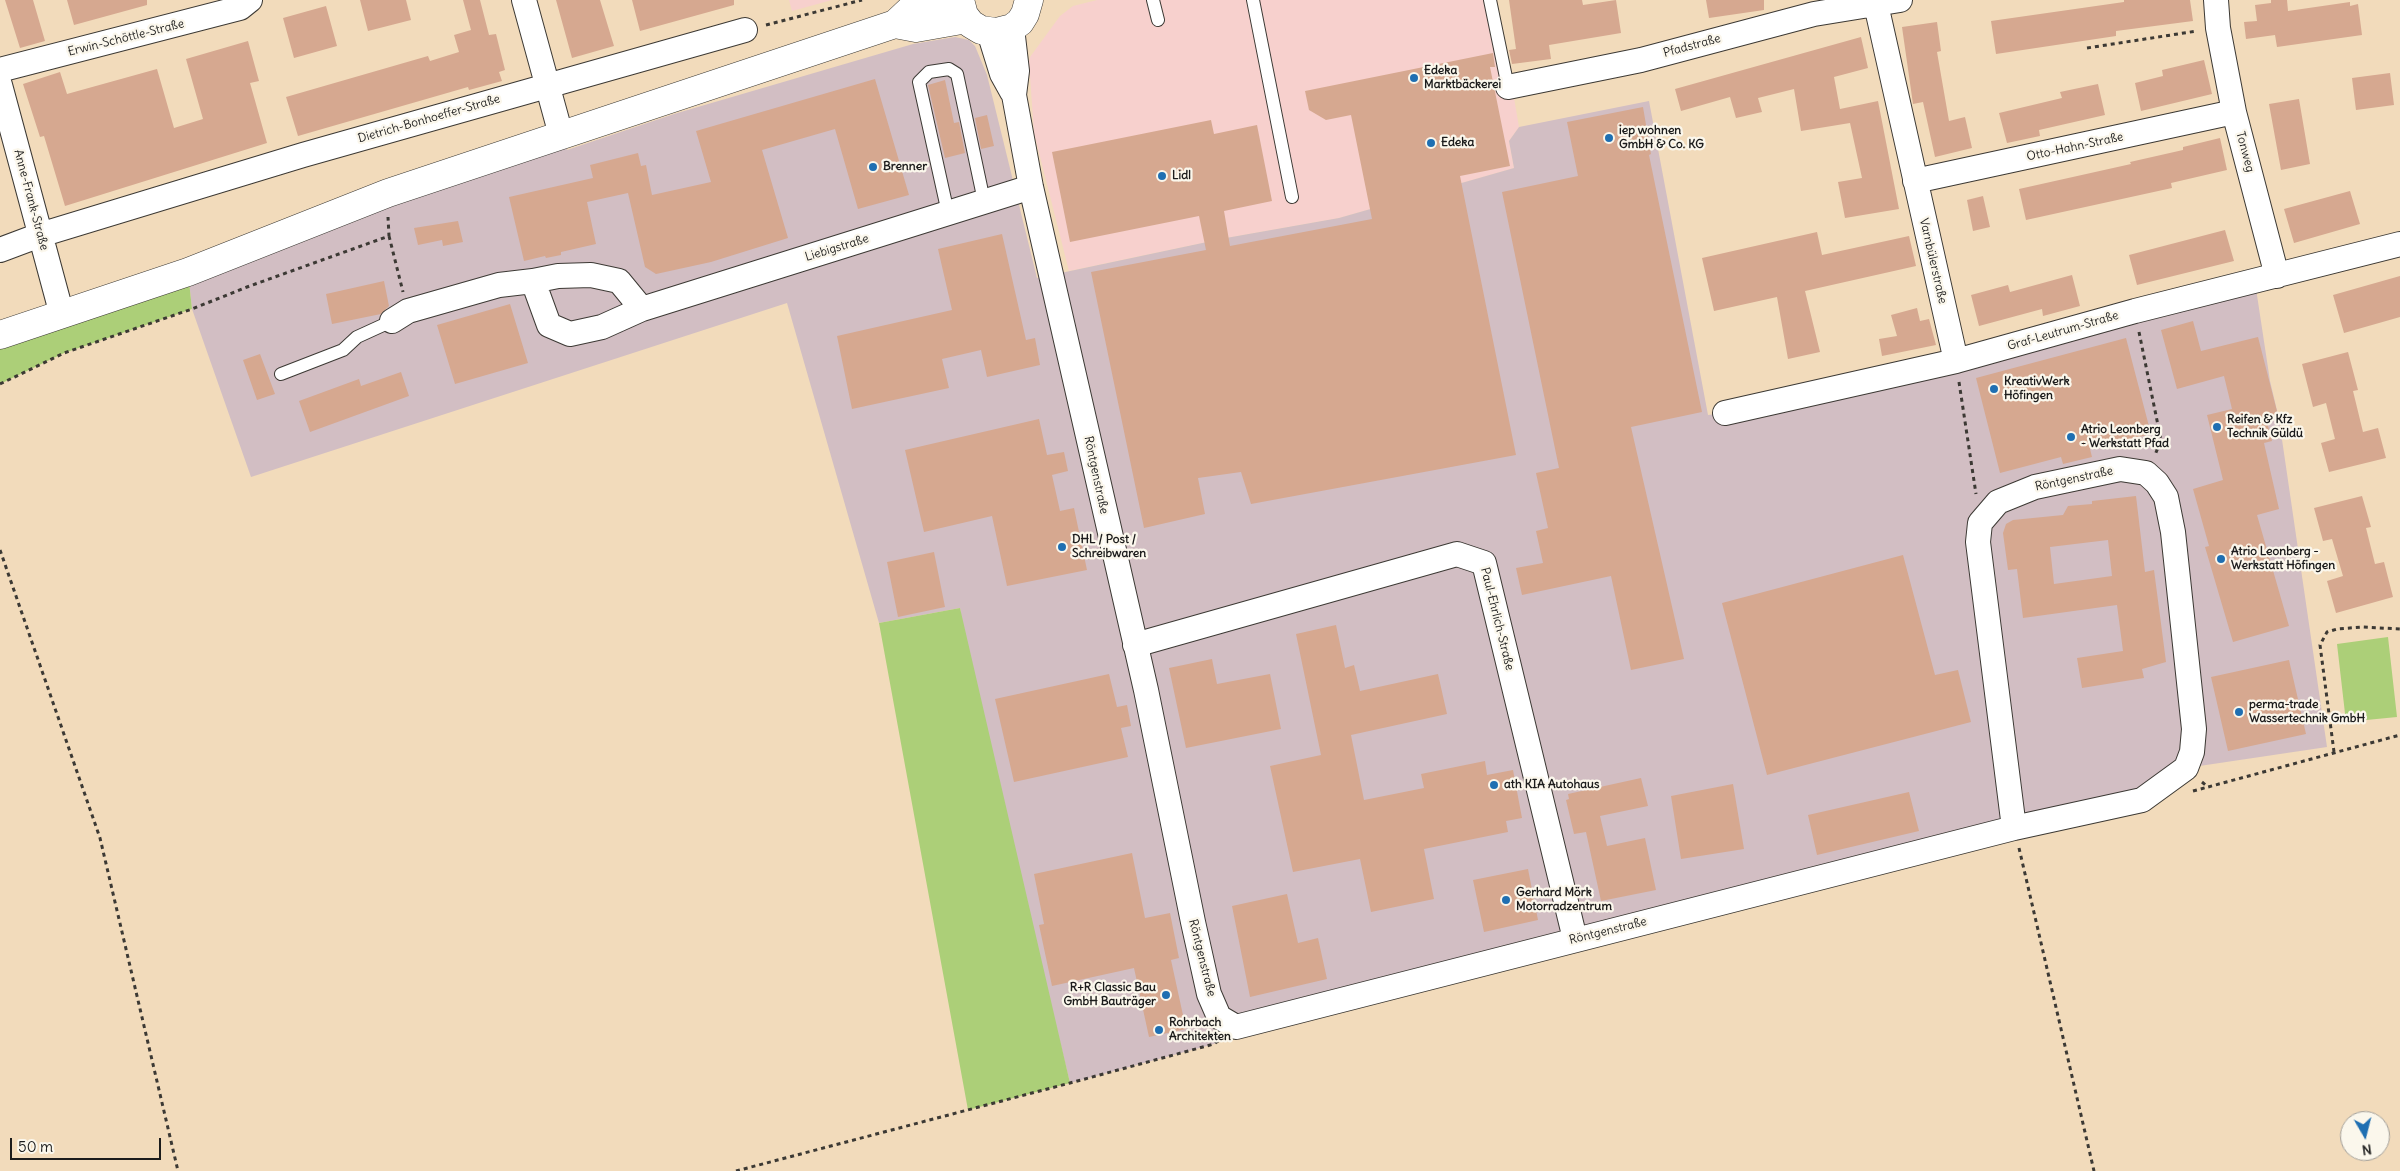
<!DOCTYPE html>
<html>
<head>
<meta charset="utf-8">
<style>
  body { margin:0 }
  #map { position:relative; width:2400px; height:1171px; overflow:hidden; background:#f2dbbb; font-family:Delius,sans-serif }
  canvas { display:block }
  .north { position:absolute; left:2340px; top:1111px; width:50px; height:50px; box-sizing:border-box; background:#fbf7ec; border:1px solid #a29f99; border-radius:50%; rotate:172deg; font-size:14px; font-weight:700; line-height:20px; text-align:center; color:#1c1c1c }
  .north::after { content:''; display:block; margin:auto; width:18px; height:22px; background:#1f6fb2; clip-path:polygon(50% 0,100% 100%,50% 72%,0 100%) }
  .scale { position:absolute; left:10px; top:1138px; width:151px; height:22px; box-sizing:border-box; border:2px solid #1c1c1c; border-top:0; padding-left:6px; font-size:15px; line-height:18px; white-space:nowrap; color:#1c1c1c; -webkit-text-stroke:4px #fbf7ec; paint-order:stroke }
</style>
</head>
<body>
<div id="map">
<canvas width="2400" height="1171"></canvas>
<div class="north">N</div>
<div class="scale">50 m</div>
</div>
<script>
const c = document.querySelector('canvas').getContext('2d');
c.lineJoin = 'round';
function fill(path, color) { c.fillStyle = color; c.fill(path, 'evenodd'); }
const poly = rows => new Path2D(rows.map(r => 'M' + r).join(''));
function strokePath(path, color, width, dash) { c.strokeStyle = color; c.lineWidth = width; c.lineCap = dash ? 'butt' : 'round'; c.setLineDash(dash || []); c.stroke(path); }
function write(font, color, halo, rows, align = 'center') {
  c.font = font + ' Delius,sans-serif'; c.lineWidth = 4.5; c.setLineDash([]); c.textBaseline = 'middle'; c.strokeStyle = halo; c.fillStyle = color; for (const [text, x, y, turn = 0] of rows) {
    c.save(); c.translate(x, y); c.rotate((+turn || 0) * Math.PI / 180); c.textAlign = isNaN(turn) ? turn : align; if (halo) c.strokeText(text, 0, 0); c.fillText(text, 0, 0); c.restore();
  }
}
const built = poly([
  [789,0,832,0,792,11],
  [1097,0,1490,0,1513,92,1519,127,1509,141,1514,168,1339,218,1226,238,1069,271,1034,133,1029,62,1030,57,1060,16,1073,6]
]);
const industrial = poly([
  [955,37,969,40,975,46,987,75,1037,278,1226,238,1339,218,1514,168,1509,141,1519,127,1649,101,1708,415,1725,413,2255,282,2270,381,2279,419,2327,747,2186,768,2170,781,1236,1027,1214,1044,1070,1083,971,677,960,608,879,623,787,303,251,477,192,309,188,272,561,135,567,150,674,114,913,44]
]);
const green = poly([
  [188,272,192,309,64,353,0,384,0,334],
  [960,608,1070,1083,968,1110,879,623],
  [2388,637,2397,717,2346,722,2337,644]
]);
const building = poly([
  [5,0,33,0,45,41,20,48],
  [67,0,147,0,147,5,74,25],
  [360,0,406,0,411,20,368,31],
  [463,0,480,0,489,35,496,34,505,70,499,72,502,81,469,90,468,87,298,136,286,97,428,56,430,61,459,52,454,35,471,30],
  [556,0,600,0,614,46,572,58],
  [632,0,734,0,734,5,640,31],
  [1509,0,1582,0,1583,5,1616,0,1621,33,1549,45,1551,59,1512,64,1509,50,1516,49],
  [1706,0,1764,0,1764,10,1709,18],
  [2124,0,2190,0,2193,21,2116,31,2116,36,1996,54,1991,21,2124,2],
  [2271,0,2287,0,2288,11,2350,2,2350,6,2358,4,2362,35,2277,47,2275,35,2246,39,2244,22,2257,21,2255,5,2271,3],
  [326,6,337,46,294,58,283,18],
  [1937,22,1941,51,1937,52,1949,121,1965,117,1972,148,1935,157,1923,102,1913,104,1902,27],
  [1861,37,1868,68,1834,77,1840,109,1878,101,1899,209,1845,218,1838,182,1862,178,1850,123,1801,131,1794,89,1758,98,1762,112,1736,118,1730,97,1681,111,1675,89],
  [248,41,259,81,250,83,267,143,65,206,44,136,40,137,23,84,60,72,67,94,157,69,174,128,203,119,186,59],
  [1493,53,1495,67,1490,67,1510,166,1460,176,1516,455,1251,504,1241,472,1198,478,1205,514,1144,528,1091,272,1206,250,1199,216,1070,242,1052,152,1211,120,1214,134,1257,125,1272,201,1224,211,1230,246,1372,219,1351,115,1326,120,1309,110,1305,91],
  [2204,60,2212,94,2141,111,2135,83,2163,76,2162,70],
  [2390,73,2394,105,2356,110,2352,78],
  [875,79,909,195,858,209,835,129,762,150,788,238,711,262,656,274,645,267,628,193,587,202,596,244,561,252,561,255,546,258,545,256,524,261,509,197,593,178,590,165,638,153,641,166,646,165,652,195,711,182,696,131],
  [945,80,954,123,959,122,965,153,945,158,928,85],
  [2098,84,2105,115,2039,130,2040,136,2007,143,1999,113,2062,98,2060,92],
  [2299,99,2310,164,2281,170,2269,104],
  [1643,107,1651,154,1649,155,1702,412,1631,427,1684,659,1631,670,1611,576,1522,595,1516,568,1543,563,1536,531,1548,528,1536,473,1559,468,1502,192,1578,176,1567,122],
  [987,115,994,146,981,149,975,118],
  [2220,138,2227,170,2171,183,2172,188,2026,220,2019,189,2131,164,2130,162,2183,150,2183,147],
  [2350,191,2360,224,2294,243,2284,209],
  [1983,196,1990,227,1973,231,1967,200],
  [458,221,463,242,443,246,442,240,418,245,414,228],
  [2225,230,2234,261,2137,285,2129,255],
  [1817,232,1822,255,1909,236,1916,266,1805,291,1820,352,1788,359,1777,297,1714,311,1702,258],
  [1002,234,1026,340,1035,338,1040,365,987,377,981,350,942,359,949,388,852,409,837,336,952,310,938,249],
  [2072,275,2080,306,2043,316,2042,309,1979,326,1971,295,2008,285,2010,292],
  [2400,276,2400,317,2344,333,2333,295],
  [384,281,389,306,381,314,332,324,326,294],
  [510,304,528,363,455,384,437,325],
  [1917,308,1920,321,1929,319,1936,345,1882,356,1879,339,1897,336,1891,315],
  [2193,321,2201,351,2258,337,2279,419,2267,422,2272,441,2264,443,2279,509,2257,515,2289,626,2233,642,2205,547,2209,546,2193,489,2223,480,2207,415,2232,409,2224,376,2177,389,2161,330],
  [2126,338,2151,434,2090,449,2092,457,2063,464,2061,457,2000,473,1976,378],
  [2348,352,2358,390,2353,391,2363,432,2378,428,2386,458,2329,472,2321,443,2335,439,2326,403,2313,407,2302,364],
  [260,354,275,394,257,400,243,360],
  [401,372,409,396,310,432,299,401,359,379,361,386],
  [1039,419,1047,455,1064,452,1068,471,1052,475,1060,511,1074,508,1087,570,1007,586,992,516,924,532,905,450],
  [2136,496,2145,572,2154,570,2166,662,2142,669,2144,678,2082,688,2077,658,2123,651,2117,605,2023,618,2017,569,2008,570,2003,533,2006,524,2013,520,2063,515,2068,506,2092,504,2092,501],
  [2108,540,2112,576,2054,584,2050,547],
  [2362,496,2371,527,2366,528,2375,564,2384,562,2393,597,2336,613,2327,581,2343,576,2332,539,2323,541,2314,508],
  [934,552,945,607,898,617,887,562],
  [1903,555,1935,675,1958,670,1971,722,1767,775,1722,603],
  [1336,625,1345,668,1354,665,1360,691,1438,674,1447,714,1351,735,1364,800,1424,788,1421,774,1485,761,1487,775,1513,770,1522,818,1506,821,1508,832,1424,849,1434,899,1371,912,1360,859,1293,872,1270,766,1321,755,1296,634],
  [1212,659,1217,684,1270,674,1281,729,1186,748,1169,668],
  [2289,660,2306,734,2228,751,2211,677],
  [1109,674,1117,707,1127,705,1131,726,1121,728,1128,757,1014,782,995,699],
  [1641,778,1648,806,1600,816,1607,846,1645,838,1656,890,1601,901,1586,832,1574,834,1566,800,1569,799,1568,794],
  [1733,784,1744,849,1681,859,1671,796],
  [1909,792,1919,831,1817,855,1808,815],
  [1132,853,1145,918,1170,913,1179,958,1171,960,1186,1029,1149,1037,1134,968,1052,986,1039,925,1044,924,1034,874],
  [1528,869,1538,920,1484,932,1473,880],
  [1287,894,1298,943,1318,938,1327,979,1250,997,1232,906]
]);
const path = poly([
  [766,25,862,0],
  [2087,48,2197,31],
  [389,236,403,292],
  [2139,332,2161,440,2155,455],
  [1959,382,1976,494],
  [0,384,64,353,192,309,247,287,389,236,388,217],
  [0,550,100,838,178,1171],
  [2334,752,2320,645,2327,632,2337,629,2362,627,2400,629],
  [2202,782,2208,787,2400,735],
  [2193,791,2208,787],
  [2019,848,2094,1171],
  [736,1171,1070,1083,1214,1044,1218,1041]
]);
const service = poly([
  [1153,0,1158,20],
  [1253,0,1292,197],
  [1490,0,1508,87],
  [948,213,919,82,929,72,949,69,957,74,984,201],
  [281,374,343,350,357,337,392,321]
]);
const minor = poly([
  [524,0,561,135],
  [1875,0,1956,361],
  [2216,0,2218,28,2234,112,2277,276],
  [1012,28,1017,71,1014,95,1031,187,1146,690,1193,922,1209,994,1219,1017,1236,1027,2014,828,2142,800,2186,768,2192,752,2194,729,2173,532,2166,497,2157,483,2146,473,2120,469,2035,487,1998,502,1980,523,1978,542,2014,828],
  [989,32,1002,74,1012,92],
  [0,70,240,8,250,0],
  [0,85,62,315],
  [1508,87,1641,60,1814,14,1900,0],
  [1915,181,2234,112],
  [0,250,40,235,303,155,745,30],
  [642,309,602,327,570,334,549,325,533,281,558,276,591,275,619,281,642,309,1031,187],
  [392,321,408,311,499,285,533,281],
  [1725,413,1956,361,2135,311,2400,244],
  [1135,645,1457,554,1484,563,1575,939]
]);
const tertiary = poly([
  [960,0,964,15,971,24,981,30,996,32,1012,28,1020,22,1025,14,1029,0],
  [895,24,916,28,967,19],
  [0,335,188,272,388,193,895,24,910,10,942,0]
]);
const markers = [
  [1414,78,5,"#1f6fb2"],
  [1609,138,5,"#1f6fb2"],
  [1431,143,5,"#1f6fb2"],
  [873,167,5,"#1f6fb2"],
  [1162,176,5,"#1f6fb2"],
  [1994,389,5,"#1f6fb2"],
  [2217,427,5,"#1f6fb2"],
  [2071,437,5,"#1f6fb2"],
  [1062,547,5,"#1f6fb2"],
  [2221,559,5,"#1f6fb2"],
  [2239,712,5,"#1f6fb2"],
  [1494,785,5,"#1f6fb2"],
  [1506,900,5,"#1f6fb2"],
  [1166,995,5,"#1f6fb2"],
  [1159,1030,5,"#1f6fb2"]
];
const streetNames = [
  ["Erwin-Schöttle-Straße",126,38,-14],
  ["Pfadstraße",1692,46,-15],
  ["Dietrich-Bonhoeffer-Straße",429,119,-16],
  ["Otto-Hahn-Straße",2075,147,-12],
  ["Tonweg",2245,152,75],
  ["Anne-Frank-Straße",31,200,75],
  ["Liebigstraße",837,248,-17],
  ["Varnbülerstraße",1933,261,77],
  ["Graf-Leutrum-Straße",2063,331,-16],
  ["Röntgenstraße",1096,475,78],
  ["Röntgenstraße",2074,479,-12],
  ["Paul-Ehrlich-Straße",1497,619,76],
  ["Röntgenstraße",1608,931,-14],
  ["Röntgenstraße",1202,958,76]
];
const poiNames = [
  ["Edeka",1424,71],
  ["Marktbäckerei",1424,85],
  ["iep wohnen",1619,131],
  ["GmbH & Co. KG",1619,145],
  ["Edeka",1441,143],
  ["Brenner",883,167],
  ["Lidl",1172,176],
  ["KreativWerk",2004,382],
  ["Höfingen",2004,396],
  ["Reifen & Kfz",2227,420],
  ["Technik Güldü",2227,434],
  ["Atrio Leonberg",2081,430],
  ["- Werkstatt Pfad",2081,444],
  ["DHL / Post /",1072,540],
  ["Schreibwaren",1072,554],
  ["Atrio Leonberg -",2231,552],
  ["Werkstatt Höfingen",2231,566],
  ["perma-trade",2249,705],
  ["Wassertechnik GmbH",2249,719],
  ["ath KIA Autohaus",1504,785],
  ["Gerhard Mörk",1516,893],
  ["Motorradzentrum",1516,907],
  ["R+R Classic Bau",1156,988,"right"],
  ["GmbH Bauträger",1156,1002,"right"],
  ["Rohrbach",1169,1023],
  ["Architekten",1169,1037]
];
fill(built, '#f7d0cd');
fill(industrial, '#d2bec3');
fill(green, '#accf78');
fill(building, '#d6a890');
strokePath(service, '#3c3934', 14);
strokePath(minor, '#3c3934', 26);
strokePath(tertiary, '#3c3934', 29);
strokePath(path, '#3c3934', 3, [4, 4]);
strokePath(service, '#fff', 12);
strokePath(minor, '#fff', 24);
strokePath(tertiary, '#fff', 28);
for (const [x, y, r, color] of markers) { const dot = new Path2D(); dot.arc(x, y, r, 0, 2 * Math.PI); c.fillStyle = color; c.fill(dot); strokePath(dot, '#fbf7ec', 2); }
write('12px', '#1c1c1c', '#fbf7ec', streetNames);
write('bold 12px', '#1c1c1c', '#fbf7ec', poiNames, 'left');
</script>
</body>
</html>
